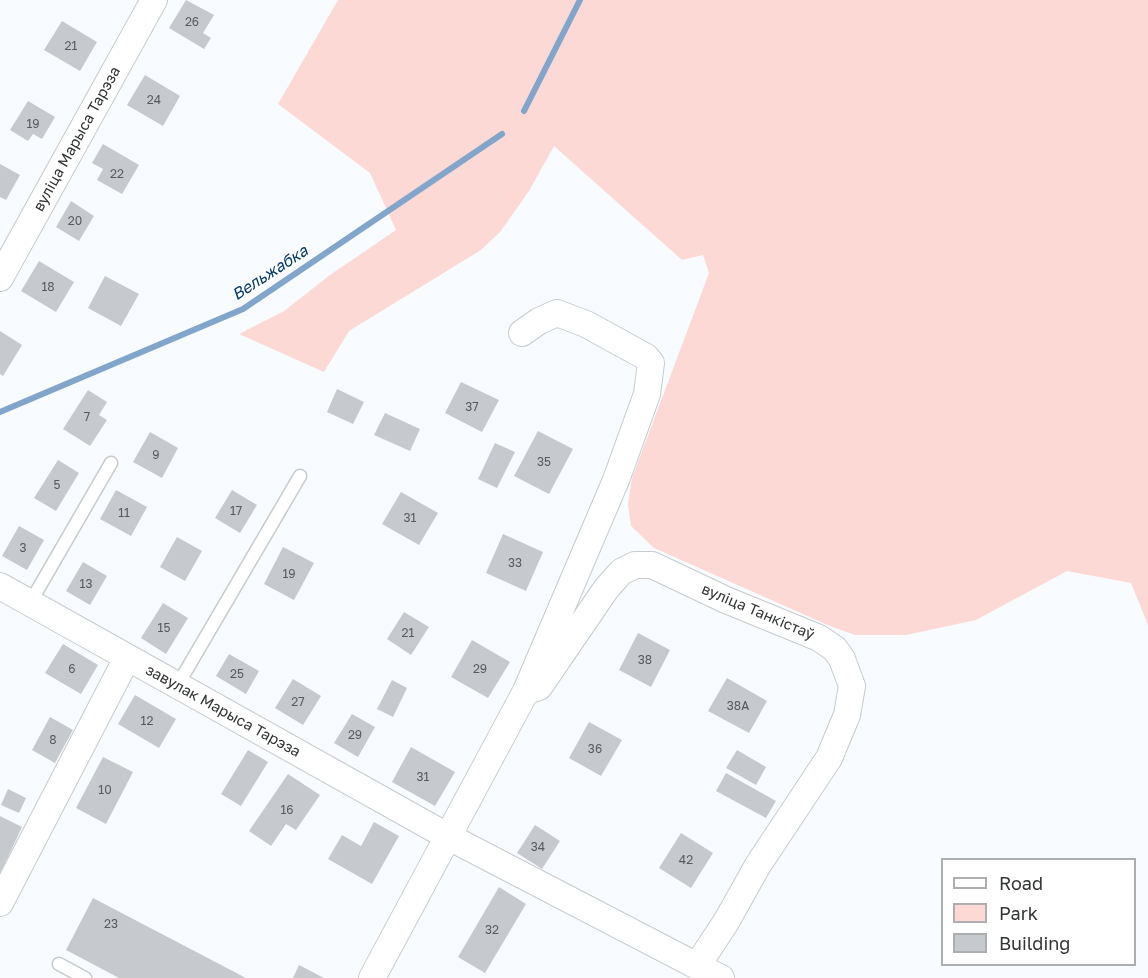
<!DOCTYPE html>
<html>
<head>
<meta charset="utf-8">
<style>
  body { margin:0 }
  #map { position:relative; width:1148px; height:978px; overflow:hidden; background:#f8fbff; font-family:"Golos Text",sans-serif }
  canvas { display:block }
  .legend { position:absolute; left:941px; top:858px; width:195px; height:108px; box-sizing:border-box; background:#fff; border:2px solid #adaeaf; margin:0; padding:8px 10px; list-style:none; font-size:18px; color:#323436 }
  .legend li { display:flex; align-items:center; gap:12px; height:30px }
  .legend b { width:30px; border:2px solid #adaeaf }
</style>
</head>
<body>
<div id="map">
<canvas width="1148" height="978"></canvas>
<ul class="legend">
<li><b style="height:8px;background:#fff"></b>Road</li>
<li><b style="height:16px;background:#fdd9d5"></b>Park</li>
<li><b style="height:16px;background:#c6cacf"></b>Building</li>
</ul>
</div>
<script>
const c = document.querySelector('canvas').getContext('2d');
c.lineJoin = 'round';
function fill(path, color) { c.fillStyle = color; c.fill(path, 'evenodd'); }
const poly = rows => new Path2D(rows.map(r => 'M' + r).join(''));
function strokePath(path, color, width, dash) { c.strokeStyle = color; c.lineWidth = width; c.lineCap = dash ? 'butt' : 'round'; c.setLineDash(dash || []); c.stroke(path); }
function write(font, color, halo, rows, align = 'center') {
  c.font = font + ' "Golos Text",sans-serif'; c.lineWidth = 4.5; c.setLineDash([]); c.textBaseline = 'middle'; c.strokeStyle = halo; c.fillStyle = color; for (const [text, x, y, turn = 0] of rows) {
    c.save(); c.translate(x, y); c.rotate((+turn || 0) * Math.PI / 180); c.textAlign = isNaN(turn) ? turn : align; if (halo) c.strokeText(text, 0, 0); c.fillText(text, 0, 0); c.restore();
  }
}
const green = poly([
  [338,0,1148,0,1148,625,1131,583,1067,571,976,620,906,635,855,635,830,626,654,548,631,526,628,504,632,478,709,273,703,255,682,260,554,146,529,191,500,232,481,250,349,331,324,372,239,334,284,311,330,275,396,230,370,173,278,104]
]);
const stream = poly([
  [524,111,580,0],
  [0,412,243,309,502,134]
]);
const building = poly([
  [186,0,214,15,203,33,211,38,204,49,169,28],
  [62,21,97,42,80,71,44,50],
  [145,75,180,96,163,126,127,105],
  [28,101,55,117,42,139,33,134,28,141,10,130],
  [103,144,139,165,122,194,97,180,103,169,92,163],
  [0,164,20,175,6,200,0,197],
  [71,201,94,216,79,241,56,227],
  [39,261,74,282,56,312,21,291],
  [105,276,139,294,121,326,88,308],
  [0,331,22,345,3,376,0,374],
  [461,382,499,400,482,432,445,413],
  [337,389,364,402,353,424,327,412],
  [88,390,107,402,99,415,107,420,90,446,63,429],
  [385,413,420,429,410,451,374,435],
  [538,431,573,449,549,494,514,476],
  [150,432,178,448,162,478,133,462],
  [495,443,515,452,497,488,478,479],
  [58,460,79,473,56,511,34,498],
  [116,490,147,507,131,536,100,519],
  [232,490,257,505,240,533,215,518],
  [401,492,438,513,419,545,382,524],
  [19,526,44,540,27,570,2,556],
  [503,534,543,552,526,591,486,573],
  [177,537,202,551,185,581,160,567],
  [283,547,314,563,294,600,264,584],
  [83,562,107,576,90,605,66,591],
  [163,603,188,618,166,654,141,638],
  [404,612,429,627,411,655,387,639],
  [638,633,670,650,651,687,619,670],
  [472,640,510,662,488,698,451,677],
  [63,644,98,665,81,694,45,673],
  [229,654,259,671,246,694,216,676],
  [727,678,767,701,749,733,708,711],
  [293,679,321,696,303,725,275,708],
  [392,680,407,688,393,717,377,709],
  [135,695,176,719,159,748,118,724],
  [352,714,375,727,358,757,334,743],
  [50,717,73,730,55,763,32,750],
  [589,722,622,740,601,776,569,758],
  [411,747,455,772,435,806,392,782],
  [248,750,268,762,241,806,221,794],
  [737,750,766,767,756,785,726,768],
  [103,757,133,772,106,824,76,808],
  [726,773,776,801,766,818,716,791],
  [288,774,320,795,296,830,286,824,271,846,249,831],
  [8,789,26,798,19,813,1,805],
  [0,816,22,827,0,874],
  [374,822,399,836,372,884,328,859,342,835,361,846],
  [535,825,560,841,542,869,517,853],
  [681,833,713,853,691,888,659,868],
  [499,887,526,904,485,973,458,957],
  [93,898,246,978,119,978,66,950],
  [299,965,324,978,293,978]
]);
const service = poly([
  [30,603,111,463],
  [177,686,300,476],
  [59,964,85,978]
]);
const minor = poly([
  [0,278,154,0],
  [0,586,447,836,697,966,726,922,758,865,829,758,847,715,852,686,842,659,835,649,819,638,726,600,652,565,635,565,621,572,606,589,539,687,526,691],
  [0,903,127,658],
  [697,966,721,978],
  [372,978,526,691,616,480,647,394,651,363,646,357,586,324,557,313,539,321,522,333]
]);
const numberNames = [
  ["26",192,22],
  ["21",71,46],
  ["24",154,100],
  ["19",33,124],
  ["22",117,174],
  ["20",75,221],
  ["18",48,287],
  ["37",472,407],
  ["7",87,417],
  ["9",156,455],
  ["35",544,462],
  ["5",57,485],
  ["17",236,511],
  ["11",124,513],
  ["31",410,518],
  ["3",23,548],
  ["33",515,563],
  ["19",289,574],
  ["13",86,584],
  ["15",164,628],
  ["21",408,633],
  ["38",645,660],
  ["6",72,669],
  ["29",480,669],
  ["25",237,674],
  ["27",298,702],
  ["38А",738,706],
  ["12",147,721],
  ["29",355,735],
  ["8",53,740],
  ["36",595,749],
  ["31",423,777],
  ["10",105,790],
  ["16",287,810],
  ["34",538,847],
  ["42",686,860],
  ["23",111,924],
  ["32",492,930]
];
const streetNames = [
  ["вуліца Марыса Тарэза",77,139,-61],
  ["вуліца Танкістаў",758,612,23],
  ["завулак Марыса Тарэза",223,711,29]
];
const waterNames = [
  ["Вельжабка",270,273,-33]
];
fill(green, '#fdd9d5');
strokePath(stream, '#81a5cb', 6);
fill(building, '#c6cacf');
strokePath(service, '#c7cbcf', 15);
strokePath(minor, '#c7cbcf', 28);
strokePath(service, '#fff', 12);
strokePath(minor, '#fff', 26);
write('12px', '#575a5c', null, numberNames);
write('15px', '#323436', '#fff', streetNames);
write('italic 16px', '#003868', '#fff', waterNames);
</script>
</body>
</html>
